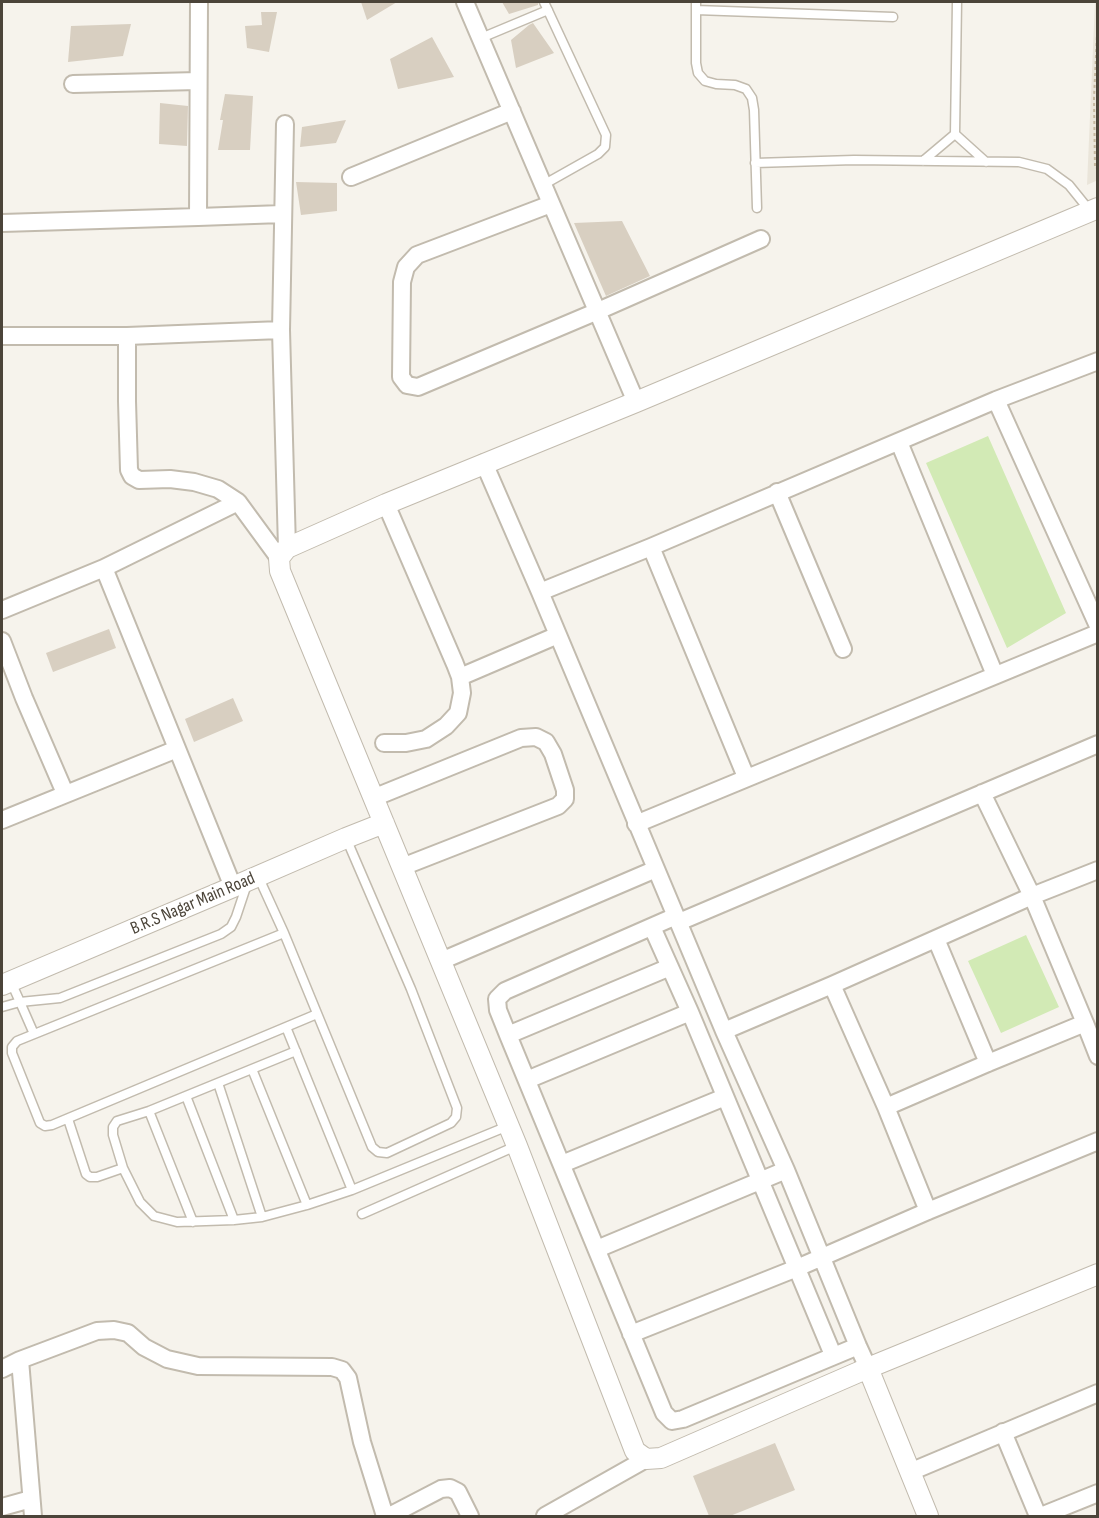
<!DOCTYPE html>
<html>
<head>
<meta charset="utf-8">
<style>
  body { margin:0 }
  #map { position:relative; width:1099px; height:1518px; overflow:hidden; background:#f6f3ec; font-family:"Sofia Sans Condensed",sans-serif }
  canvas { display:block }
  .frame { position:absolute; inset:0; border:3px solid #4b4439; pointer-events:none }
</style>
</head>
<body>
<div id="map">
<canvas width="1099" height="1518"></canvas>
<div class="frame"></div>
</div>
<script>
const c = document.querySelector('canvas').getContext('2d');
c.lineJoin = 'round';
function fill(path, color) { c.fillStyle = color; c.fill(path, 'evenodd'); }
const poly = rows => new Path2D(rows.map(r => 'M' + r).join(''));
function strokePath(path, color, width, dash) { c.strokeStyle = color; c.lineWidth = width; c.lineCap = dash ? 'butt' : 'round'; c.setLineDash(dash || []); c.stroke(path); }
function write(font, color, halo, rows, align = 'center') {
  c.font = font + ' "Sofia Sans Condensed",sans-serif'; c.lineWidth = 5; c.setLineDash([]); c.textBaseline = 'middle'; c.strokeStyle = halo; c.fillStyle = color; for (const [text, x, y, turn = 0] of rows) {
    c.save(); c.translate(x, y); c.rotate((+turn || 0) * Math.PI / 180); c.textAlign = isNaN(turn) ? turn : align; if (halo) c.strokeText(text, 0, 0); c.fillText(text, 0, 0); c.restore();
  }
}
const residential = poly([
  [1095,2,1098,2,1098,180,1087,185]
]);
const green = poly([
  [988,436,1066,613,1007,648,926,463],
  [1026,935,1059,1007,1001,1033,968,961]
]);
const building = poly([
  [361,2,397,2,367,20],
  [502,2,538,2,538,5,509,14],
  [261,12,277,12,269,52,247,48,245,26,262,25],
  [533,23,554,53,516,68,511,40,529,25],
  [131,24,123,56,68,62,71,26],
  [432,37,454,77,398,89,390,59],
  [225,94,253,96,250,150,218,150,223,120,220,120],
  [160,103,188,106,187,146,159,144],
  [346,120,336,143,300,147,302,127],
  [296,182,337,183,337,211,301,215],
  [622,221,650,276,606,296,574,223],
  [109,629,116,648,53,672,46,653],
  [233,698,243,721,194,742,185,719],
  [775,1443,795,1490,730,1516,709,1516,693,1476]
]);
const path = poly([
  [1098,13,1094,98,1095,168,1098,168]
]);
const service = poly([
  [696,2,696,63,698,73,705,81,716,84,735,85,746,89,752,98,754,110,757,208],
  [957,2,955,134,986,162],
  [696,10,893,17],
  [481,38,548,10],
  [923,161,955,134],
  [755,163,854,160,1019,162,1047,169,1069,185,1090,211],
  [543,185,598,154,605,147,606,135,544,2],
  [258,876,284,933,372,1147,378,1152,387,1153,451,1123,456,1117,457,1108,411,989,346,838],
  [284,933,17,1041,12,1047,12,1053,40,1123,45,1126,52,1125,317,1014],
  [11,982,20,1002,60,998,221,934,231,927,236,917,247,884],
  [2,1007,20,1002,34,1034],
  [286,1027,352,1190,508,1126],
  [252,1069,307,1205],
  [218,1083,262,1217],
  [186,1096,234,1220],
  [149,1111,193,1222],
  [68,1119,86,1174,90,1177,97,1177,123,1168,140,1202,154,1216,177,1222,234,1220,262,1217,307,1205,352,1190],
  [123,1168,113,1135,113,1127,117,1121,149,1111,296,1051],
  [362,1214,516,1146]
]);
const minor = poly([
  [465,2,636,402],
  [73,84,198,81],
  [285,124,281,330,287,548],
  [351,177,512,111],
  [551,204,417,255,406,267,402,282,401,377,407,385,418,387,598,311,761,239],
  [198,217,282,214],
  [2,223,198,217,199,2],
  [2,336,127,336,281,330],
  [127,336,127,401,129,470,132,476,139,480,170,479,194,482,218,489,238,502],
  [996,400,1098,626],
  [899,442,995,675],
  [484,463,540,592,724,1031,786,1170,858,1346,868,1368],
  [777,492,843,649],
  [651,547,746,777],
  [540,592,651,547,996,400,1098,361],
  [2,610,104,568],
  [2,641,24,698,65,793],
  [460,677,558,635],
  [384,743,406,743,426,739,446,726,458,713,462,693,460,677,455,664,386,504],
  [982,793,1032,896,1085,1023],
  [373,798,521,738,536,737,546,742,553,754,565,790,565,799,558,806,402,867],
  [2,820,177,749],
  [636,824,1098,633],
  [233,887,104,568,238,502,279,558],
  [676,916,505,991,497,999,498,1010,508,1035,664,1413,672,1421,683,1419,858,1346],
  [679,922,1098,744],
  [652,927,690,1012,833,1355],
  [936,939,988,1063],
  [441,961,656,869],
  [832,985,886,1107,928,1211],
  [724,1031,832,985,1032,896,1098,870],
  [508,1035,670,967],
  [527,1080,690,1012],
  [886,1107,988,1063,1085,1023,1098,1056],
  [562,1164,725,1097],
  [597,1249,786,1170],
  [631,1334,797,1268,928,1211,1098,1141],
  [20,1360,33,1516],
  [2,1369,20,1360,97,1331,114,1330,128,1333,144,1347,167,1359,198,1366,332,1367,342,1370,348,1378,362,1442,385,1516],
  [1003,1432,1038,1516],
  [910,1472,1098,1393],
  [2,1507,31,1499],
  [389,1516,441,1489,450,1488,458,1492,470,1516],
  [545,1516,646,1459],
  [1041,1516,1098,1493]
]);
const tertiary = poly([
  [1098,208,636,402,386,504,287,548,279,558,280,571,517,1146,635,1451,646,1459,661,1458,868,1368,1098,1274],
  [2,985,233,887,346,838,384,823],
  [868,1368,928,1516]
]);
const streetNames = [
  ["B.R.S Nagar Main Road",193,904,-23]
];
fill(residential, '#eae5da');
fill(green, '#d2eab5');
fill(building, '#d8cfc1');
strokePath(service, '#c2bbae', 11);
strokePath(minor, '#c2bbae', 20);
strokePath(tertiary, '#c2bbae', 22);
strokePath(path, '#c4b79f', 2, [3, 3]);
strokePath(service, '#fff', 8);
strokePath(minor, '#fff', 16);
strokePath(tertiary, '#fff', 20);
write('18px', '#4b4439', '#fff', streetNames);
</script>
</body>
</html>
